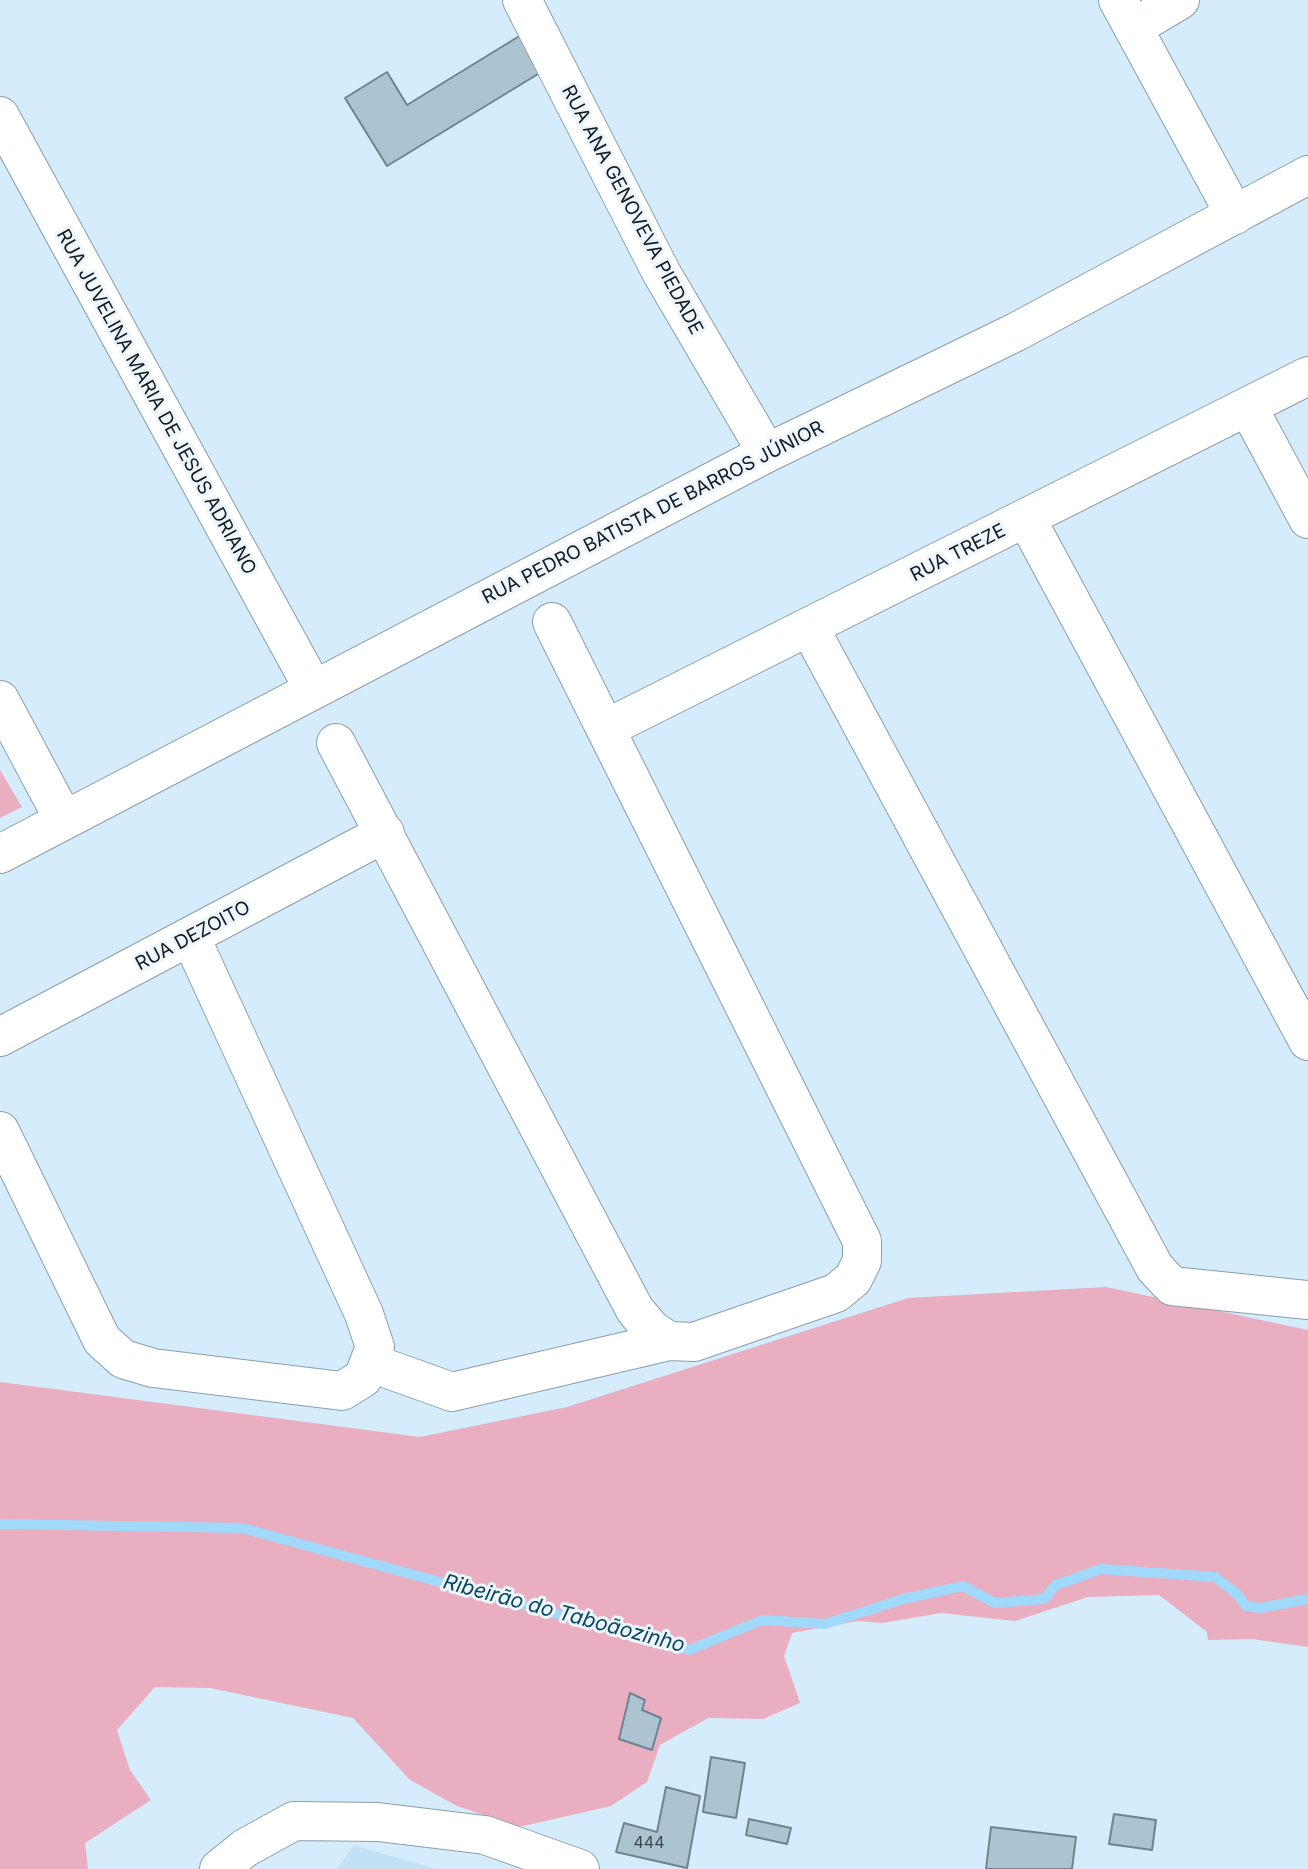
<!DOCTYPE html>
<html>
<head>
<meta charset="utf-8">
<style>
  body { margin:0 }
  canvas { display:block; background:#d4ecfb }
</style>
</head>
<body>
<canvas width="1308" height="1869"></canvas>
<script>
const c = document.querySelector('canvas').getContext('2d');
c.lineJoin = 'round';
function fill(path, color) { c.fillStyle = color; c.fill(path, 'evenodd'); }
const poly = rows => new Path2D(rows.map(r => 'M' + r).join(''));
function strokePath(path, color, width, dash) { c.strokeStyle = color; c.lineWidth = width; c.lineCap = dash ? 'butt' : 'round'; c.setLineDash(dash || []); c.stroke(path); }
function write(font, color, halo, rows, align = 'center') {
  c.font = font + ' Inter,sans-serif'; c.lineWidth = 6; c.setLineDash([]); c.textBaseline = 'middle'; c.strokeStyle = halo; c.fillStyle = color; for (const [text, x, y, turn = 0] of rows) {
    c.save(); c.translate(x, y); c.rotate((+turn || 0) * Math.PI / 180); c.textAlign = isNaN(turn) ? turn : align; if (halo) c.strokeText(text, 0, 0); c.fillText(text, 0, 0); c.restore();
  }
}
const built = poly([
  [354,1845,436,1869,337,1869]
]);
const green = poly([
  [0,770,22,807,0,818],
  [1106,1287,1308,1330,1308,1647,1252,1639,1208,1640,1207,1632,1159,1595,1088,1597,1015,1621,941,1613,883,1623,858,1621,792,1633,784,1656,800,1703,763,1719,708,1718,660,1745,647,1782,611,1806,519,1827,457,1806,410,1780,353,1718,210,1688,155,1687,117,1730,130,1770,151,1800,85,1843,88,1869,0,1869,0,1382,420,1437,567,1407,908,1298]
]);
const stream = poly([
  [0,1524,242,1528,689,1650,762,1620,825,1624,903,1599,963,1586,995,1603,1044,1599,1056,1585,1101,1569,1215,1577,1237,1594,1246,1606,1260,1608,1308,1599]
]);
const building = poly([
  [521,35,543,71,387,166,345,98,387,72,407,105,521,35],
  [630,1693,645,1700,642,1710,661,1718,652,1750,619,1739,630,1693],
  [711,1757,745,1763,736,1818,703,1812,711,1757],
  [666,1787,700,1796,687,1868,616,1852,624,1823,657,1832,666,1787],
  [1114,1814,1156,1820,1152,1850,1109,1844,1114,1814],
  [749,1819,791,1828,787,1844,746,1835,749,1819],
  [991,1827,1076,1837,1072,1869,986,1869,991,1827]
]);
const minor = poly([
  [522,0,661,272,767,453],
  [1118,0,1235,215],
  [1133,28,1180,0],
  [0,116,313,688],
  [1248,407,1308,519],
  [1026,518,1308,1041],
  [809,627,1155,1268,1172,1286,1308,1300],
  [0,700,64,820],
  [607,728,1308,376],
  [336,743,635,1310,652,1330,669,1341,694,1342,836,1293,853,1279,862,1261,862,1241,552,622],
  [0,854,767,453,1016,332,1308,175],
  [0,1037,385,833],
  [0,1131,102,1340,123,1359,153,1368,342,1391,363,1378,375,1347,364,1314,191,938],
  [371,1363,452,1392,669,1341],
  [219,1869,245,1848,294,1821,378,1822,485,1835,580,1869]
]);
const numberNames = [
  ["444",649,1843]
];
const streetNames = [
  ["RUA ANA GENOVEVA PIEDADE",632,210,62],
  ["RUA JUVELINA MARIA DE JESUS ADRIANO",156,402,61],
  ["RUA PEDRO BATISTA DE BARROS JÚNIOR",653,513,-27],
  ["RUA TREZE",958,553,-27],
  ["RUA DEZOITO",193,936,-28]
];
const waterNames = [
  ["Ribeirão do Taboãozinho",564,1614,15]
];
fill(built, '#c3e1f5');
fill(green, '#e9aec0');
strokePath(stream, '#a1d9fb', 10);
fill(building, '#acc3d2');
strokePath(building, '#6f8492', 2);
strokePath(minor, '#899fad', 40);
strokePath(minor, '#fff', 38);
write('16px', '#3a464d', null, numberNames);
write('19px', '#141c21', '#edf6fc', streetNames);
write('italic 21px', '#0b4662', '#edf6fc', waterNames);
</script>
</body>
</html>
